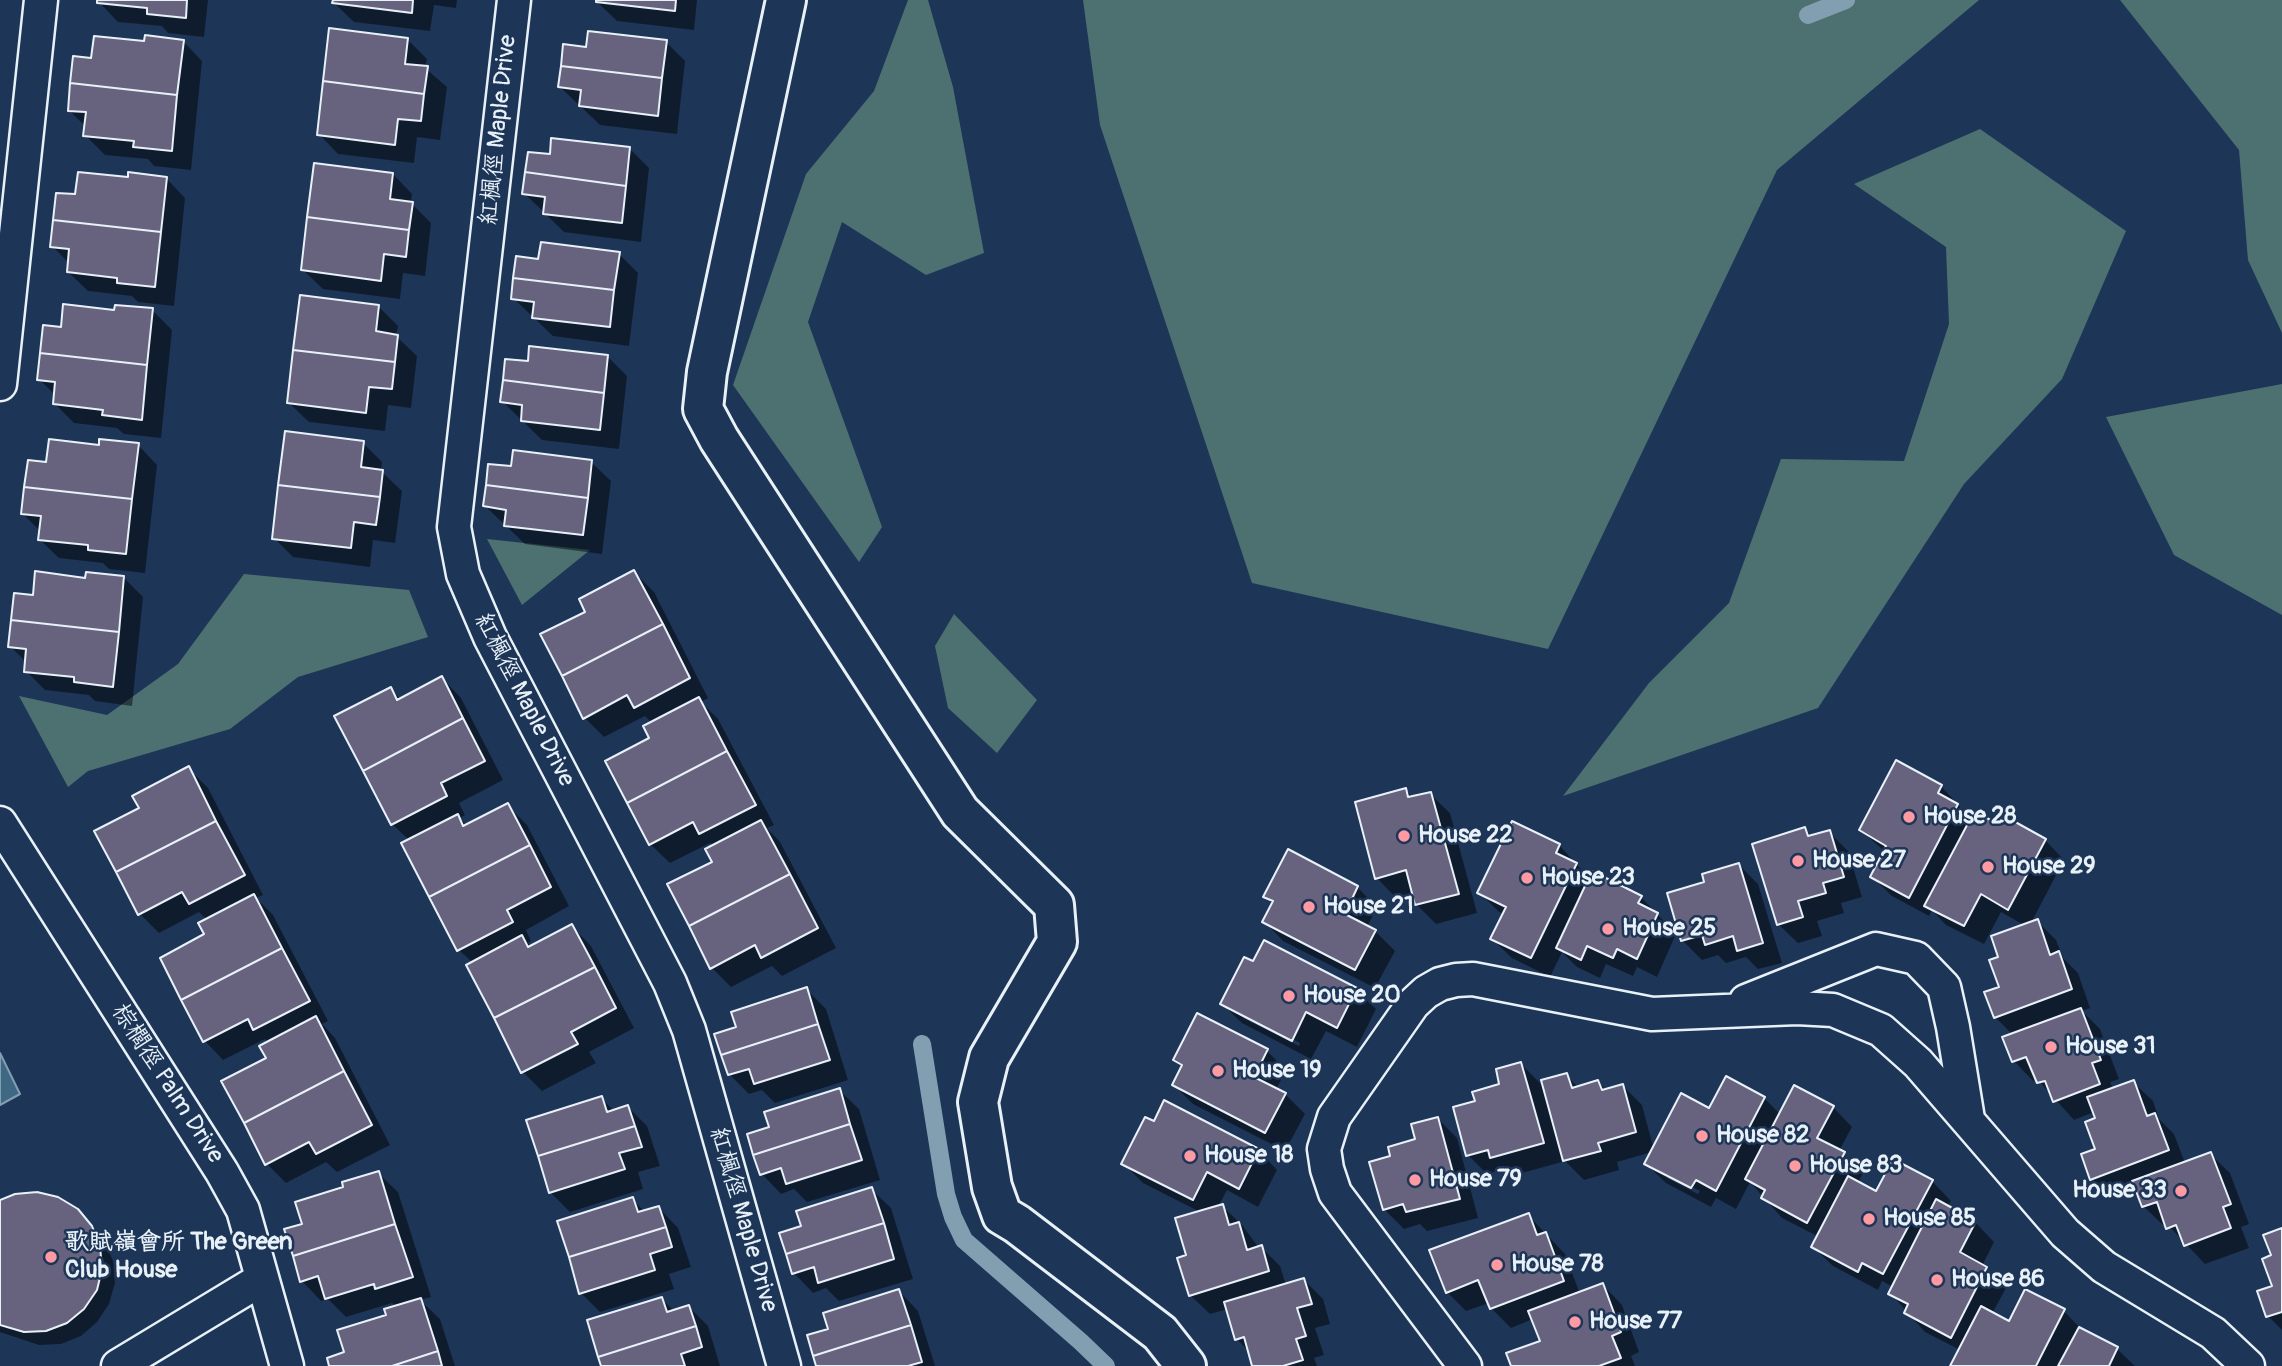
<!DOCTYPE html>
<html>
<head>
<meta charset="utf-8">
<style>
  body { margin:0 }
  canvas { display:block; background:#1d3557 }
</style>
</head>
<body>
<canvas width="2282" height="1366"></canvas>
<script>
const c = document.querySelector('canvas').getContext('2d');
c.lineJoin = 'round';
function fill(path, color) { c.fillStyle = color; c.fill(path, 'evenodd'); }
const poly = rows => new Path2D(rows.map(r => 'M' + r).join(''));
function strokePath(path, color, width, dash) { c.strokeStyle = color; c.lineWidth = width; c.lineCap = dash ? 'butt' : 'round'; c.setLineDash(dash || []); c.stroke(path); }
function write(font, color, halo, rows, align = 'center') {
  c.font = font + ' Pangolin,"LXGW WenKai TC",sans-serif'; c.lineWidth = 5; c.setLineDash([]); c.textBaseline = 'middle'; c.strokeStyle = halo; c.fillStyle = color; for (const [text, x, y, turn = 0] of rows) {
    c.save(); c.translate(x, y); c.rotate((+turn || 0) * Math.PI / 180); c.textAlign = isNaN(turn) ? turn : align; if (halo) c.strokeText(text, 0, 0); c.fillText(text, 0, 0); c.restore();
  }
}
const green = poly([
  [908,0,928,0,953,87,984,253,926,275,842,222,808,322,882,527,859,562,733,385,806,174,874,91],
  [1083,0,1979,0,1777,170,1548,649,1252,583,1100,125],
  [2120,0,2282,0,2282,333,2248,260,2239,150],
  [1980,129,2126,231,2062,379,1964,484,1818,708,1563,796,1649,683,1729,603,1781,459,1904,461,1949,324,1946,247,1854,184],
  [2282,384,2282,615,2174,555,2106,417],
  [487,539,590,550,522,605],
  [244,574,409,590,428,637,298,677,230,729,88,771,68,787,19,696,107,715,178,664],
  [954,614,1037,700,997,753,948,708,935,646]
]);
const water = poly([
  [0,1053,20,1094,0,1105,0,1053]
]);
const shadow = poly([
  [99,0,208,0,204,37,168,33,162,26,118,22,99,2],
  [335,0,457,0,456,8,434,5,430,31,354,22,334,3],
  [595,0,697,0,694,30,617,21],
  [407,39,427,59,425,68,447,87,440,140,417,137,414,163,338,154,319,134],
  [183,41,202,61,191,170,154,166,148,159,105,155,85,135,86,127,69,110,93,60,146,43],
  [666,42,685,61,677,134,600,125,560,87,588,49],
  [630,149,649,168,641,242,564,232,524,193,552,156],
  [393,174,412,194,411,203,431,223,425,276,403,273,400,299,323,289,303,270],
  [166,178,185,198,174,306,138,302,132,296,88,291,68,272,69,263,52,246,77,196,130,179],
  [619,254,638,273,629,346,553,336,513,298,540,260],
  [378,306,398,326,396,336,417,356,411,408,388,405,385,431,309,422,289,403],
  [152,310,172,330,161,438,124,434,117,428,74,423,55,404,56,396,39,379,62,329,115,311],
  [608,357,627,376,619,449,542,440,502,401,529,363],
  [363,443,382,462,381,471,402,491,395,543,373,540,370,567,293,557,274,538],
  [138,445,157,465,145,573,109,569,103,563,59,558,39,539,40,531,23,514,48,464,101,447],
  [591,462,611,481,602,554,525,544,485,506,513,468],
  [634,572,654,592,708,698,701,702,718,719,774,825,767,828,780,842,836,948,782,976,772,966,731,987,712,968,714,847,710,843,670,863,650,844,653,724,645,716,604,737,585,718,587,612],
  [123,577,143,597,132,706,95,701,89,695,45,690,26,671,27,663,10,646,35,596,86,580],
  [442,678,461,698,503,780,459,803,465,815,460,818,467,826,507,805,527,825,569,906,526,930,531,941,528,943,532,947,572,926,591,946,634,1028,589,1052,596,1063,542,1091,523,1072,473,963,459,950,410,841,392,824,391,689,401,700],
  [189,769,208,788,263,895,256,898,273,915,328,1021,322,1024,335,1038,390,1145,337,1172,326,1162,286,1183,267,1164,268,1043,265,1039,223,1060,204,1040,207,920,199,912,159,933,140,914,142,809],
  [1941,786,1972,820,1995,824,2045,840,2064,860,2031,923,2037,921,2056,940,2063,958,2078,973,2090,1008,2082,1011,2100,1029,2119,1079,2110,1082,2113,1089,2133,1082,2153,1101,2159,1119,2174,1134,2185,1163,2210,1154,2230,1173,2249,1224,2241,1227,2249,1248,2205,1264,2167,1224,2163,1225,2143,1206,2137,1189,2111,1198,2092,1179,2097,1150,2097,1119,2094,1112,2074,1120,2037,1079,2033,1081,2014,1061,2004,1038,2013,1035,1995,1017,2002,988,2024,925,2001,912,1984,944,1946,925,1932,910,1929,916,1892,896,1872,877,1885,852,1861,830],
  [1406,790,1413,798,1430,794,1450,813,1477,913,1436,924,1417,905,1414,893,1396,898,1377,878,1357,803],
  [1805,829,1812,836,1829,832,1848,851,1862,897,1841,903,1844,913,1817,921,1822,936,1798,943,1778,924],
  [1559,845,1590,879,1641,897,1676,934,1657,977,1637,967,1633,976,1606,964,1600,978,1577,967,1562,952,1550,977,1512,958,1492,939,1504,914,1499,912,1479,892],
  [1739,865,1758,884,1782,963,1758,969,1746,957,1726,963,1718,955,1702,960,1682,940,1706,883],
  [1357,887,1377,907,1367,927,1375,931,1395,951,1375,988,1283,941,1264,921,1273,904,1266,896],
  [1265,942,1356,990,1376,1009,1357,1047,1326,1031,1311,1059,1242,1023,1222,1004,1254,963],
  [1243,1014,1300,1043,1299,1046,1243,1018],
  [806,989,826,1009,848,1080,775,1103,762,1090,749,1094,729,1074,739,1029],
  [1267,1051,1286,1070,1276,1090,1285,1094,1305,1114,1285,1151,1193,1104,1174,1085,1182,1067,1175,1060],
  [1521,1064,1545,1088,1566,1075,1579,1088,1598,1082,1606,1090,1623,1086,1642,1105,1654,1150,1709,1110,1764,1098,1780,1114,1833,1107,1852,1127,1839,1151,1863,1173,1858,1183,1877,1193,1932,1181,1951,1201,1947,1207,1975,1222,1994,1242,1982,1266,2006,1288,1992,1314,2009,1323,2026,1291,2064,1311,2083,1331,2117,1349,2135,1366,1952,1366,1960,1350,1925,1332,1890,1293,1893,1287,1882,1281,1878,1290,1833,1266,1813,1247,1819,1237,1782,1218,1750,1182,1736,1209,1716,1198,1711,1207,1666,1183,1646,1164,1652,1152,1617,1162,1619,1170,1584,1180,1561,1157,1562,1162,1511,1176,1504,1169,1487,1174,1468,1155,1477,1103,1502,1086],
  [1667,1174,1700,1191,1698,1194,1667,1178],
  [839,1090,859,1109,880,1180,807,1202,794,1189,781,1194,762,1174,771,1128],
  [601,1098,614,1111,628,1107,647,1126,660,1166,638,1172,643,1189,570,1212,550,1192],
  [1438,1119,1457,1138,1478,1218,1427,1231,1420,1224,1404,1229,1384,1209,1392,1157,1417,1140],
  [1258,1150,1277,1170,1258,1207,1227,1190,1218,1207,1222,1206,1242,1225,1259,1248,1261,1247,1280,1266,1286,1285,1304,1280,1323,1299,1330,1324,1315,1328,1324,1355,1314,1358,1317,1366,1254,1366,1250,1353,1237,1339,1228,1309,1210,1314,1190,1295,1188,1256,1200,1212,1143,1183,1123,1163],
  [378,1173,398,1192,431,1297,420,1300,440,1319,455,1366,331,1366,397,1307,392,1303,346,1317,328,1299,321,1301,302,1281,304,1225,345,1188],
  [871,1189,891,1208,913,1279,839,1301,826,1288,813,1293,794,1273,803,1227],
  [632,1199,645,1212,659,1208,678,1228,691,1267,669,1274,674,1289,600,1312,581,1293],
  [0,1202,77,1210,105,1241,113,1261,115,1283,109,1304,97,1322,81,1336,61,1344,39,1345,0,1332],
  [1528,1215,1565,1254,1580,1294,1603,1285,1622,1305,1639,1352,1631,1356,1635,1366,1513,1366,1542,1342,1533,1319,1511,1328,1491,1308,1489,1303,1466,1311,1447,1292],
  [2282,1230,2282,1330,2268,1316,2274,1287,2273,1256],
  [899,1291,918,1311,935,1366,818,1366,831,1330],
  [662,1299,675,1312,689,1307,708,1326,720,1366,603,1366]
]);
const stream = poly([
  [1808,15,1846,0],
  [922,1044,946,1194,953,1217,964,1240,1081,1342,1106,1366]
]);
const building = poly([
  [97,0,187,0,186,18,147,14,147,8,97,3,97,0],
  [333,0,413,0,412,13,332,3,333,0],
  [596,0,676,0,675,11,596,2,596,0],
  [329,28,408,38,405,64,428,66,424,94,323,81,329,28],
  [588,31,667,40,662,78,561,66,563,44,586,47,588,31],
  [145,35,184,40,177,95,70,83,73,56,91,58,94,36,144,41,145,35],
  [561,66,662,78,658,116,579,106,581,90,558,87,561,66],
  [323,81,424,94,421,121,398,119,395,145,317,135,323,81],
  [70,83,177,95,172,151,133,147,134,141,83,136,86,112,68,111,70,83],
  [551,138,630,147,626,186,525,172,528,152,550,154,551,138],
  [314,163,393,173,390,199,413,202,409,230,307,217,314,163],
  [78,172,128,177,128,172,167,177,161,232,53,220,56,193,75,194,78,172],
  [525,172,626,186,622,223,543,214,545,197,522,194,525,172],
  [307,217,409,230,406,257,384,254,381,281,301,270,307,217],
  [53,220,161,232,155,287,117,283,117,278,67,272,69,249,50,247,53,220],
  [541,242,620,252,614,290,513,278,516,256,538,259,541,242],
  [513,278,614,290,610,327,532,318,534,302,511,299,513,278],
  [300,295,379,305,376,331,398,335,395,362,293,350,300,295],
  [63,304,114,310,115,305,153,308,147,365,40,353,43,325,61,327,63,304],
  [529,346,608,355,604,393,503,380,505,359,528,361,529,346],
  [293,350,395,362,392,389,369,387,366,413,287,403,293,350],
  [40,353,147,365,142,420,102,415,103,410,53,404,55,382,37,380,40,353],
  [503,380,604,393,600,430,521,421,522,405,500,402,503,380],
  [285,431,364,441,361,467,383,470,380,497,278,485,285,431],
  [49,439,99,445,99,439,139,443,132,499,24,487,28,460,46,462,49,439],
  [513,450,592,460,588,498,486,485,488,464,511,466,513,450],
  [278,485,380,497,376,525,354,522,351,548,272,539,278,485],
  [486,485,588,498,583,535,504,526,506,510,483,506,486,485],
  [24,487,132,499,126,554,88,550,88,545,38,540,41,516,21,514,24,487],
  [634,570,663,624,562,676,540,634,585,612,579,599,634,570],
  [35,571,85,578,86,572,124,576,119,632,11,620,14,593,33,595,35,571],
  [11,620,119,632,113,687,74,682,74,677,24,672,26,649,8,647,11,620],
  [663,624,690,678,634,708,627,695,583,719,562,676,663,624],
  [442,676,463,718,363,771,334,716,391,687,397,700,442,676],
  [699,697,727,751,627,803,605,761,649,738,643,726,699,697],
  [463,718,485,761,441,783,447,796,391,825,363,771,463,718],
  [727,751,756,805,699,834,693,822,649,845,627,803,727,751],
  [1896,760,1942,785,1938,793,1958,804,1909,898,1870,877,1886,846,1859,830,1896,760],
  [189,766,216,821,116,872,94,831,139,808,132,796,189,766],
  [1406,788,1408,797,1431,792,1459,894,1415,905,1406,870,1375,879,1355,802,1406,788],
  [508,803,530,845,429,897,401,843,458,814,463,826,508,803],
  [1974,812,1995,822,1999,813,2046,839,2008,910,1981,894,1964,926,1924,906,1974,812],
  [761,820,790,874,689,926,667,884,712,862,705,849,761,820],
  [216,821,245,875,189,904,182,892,138,915,116,872,216,821],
  [1512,821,1560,844,1556,853,1577,863,1531,958,1490,939,1506,907,1477,893,1512,821],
  [1805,827,1808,836,1830,830,1844,877,1823,883,1826,893,1798,901,1803,917,1777,925,1752,844,1805,827],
  [530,845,551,887,507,910,513,922,457,951,429,897,530,845],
  [1288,849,1358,886,1345,914,1376,930,1355,970,1262,922,1273,901,1263,897,1288,849],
  [1739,863,1763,943,1737,951,1733,936,1705,945,1702,935,1681,941,1667,893,1704,882,1702,874,1739,863],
  [1592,871,1642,896,1638,903,1658,913,1637,959,1617,949,1613,958,1587,946,1581,960,1556,948,1592,871],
  [790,874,818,928,761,958,755,945,710,969,689,926,790,874],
  [254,894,282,948,181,1000,160,958,204,934,198,923,254,894],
  [2038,919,2050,955,2059,951,2072,989,1994,1018,1984,992,1999,987,1989,960,1998,957,1991,936,2038,919],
  [572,924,595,967,494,1018,466,965,522,935,528,947,572,924],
  [1264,940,1357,988,1337,1028,1306,1012,1292,1041,1220,1004,1244,957,1253,961,1264,940],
  [282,948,310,1001,253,1030,248,1019,203,1042,181,1000,282,948],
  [595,967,616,1008,571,1032,578,1044,521,1073,494,1018,595,967],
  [807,987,818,1024,721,1055,714,1034,736,1027,731,1012,807,987],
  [2081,1008,2101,1060,2092,1063,2100,1084,2053,1102,2045,1081,2037,1083,2026,1057,2012,1062,2002,1037,2081,1008],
  [1197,1013,1268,1049,1254,1077,1286,1093,1265,1133,1172,1085,1182,1065,1173,1060,1197,1013],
  [316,1016,344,1071,244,1123,221,1081,266,1058,259,1046,316,1016],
  [818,1024,830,1060,754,1084,749,1069,728,1075,721,1055,818,1024],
  [1521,1062,1544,1143,1490,1158,1488,1150,1466,1156,1453,1107,1475,1101,1472,1092,1499,1084,1496,1069,1521,1062],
  [344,1071,372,1125,316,1154,309,1142,265,1165,244,1123,344,1071],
  [1567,1073,1572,1088,1598,1080,1602,1090,1623,1084,1636,1132,1598,1143,1601,1151,1563,1161,1541,1080,1567,1073],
  [1726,1076,1765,1097,1716,1191,1696,1180,1691,1188,1644,1164,1681,1093,1709,1108,1726,1076],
  [2134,1080,2147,1116,2155,1113,2169,1150,2090,1180,2081,1154,2095,1149,2085,1122,2095,1118,2087,1097,2134,1080],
  [1794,1085,1834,1106,1817,1138,1845,1152,1807,1223,1761,1198,1765,1190,1745,1179,1794,1085],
  [840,1088,850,1124,753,1155,747,1134,769,1127,764,1112,840,1088],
  [602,1096,607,1112,628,1105,635,1126,538,1156,526,1120,602,1096],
  [1164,1100,1259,1149,1239,1189,1207,1172,1193,1200,1121,1164,1145,1117,1154,1121,1164,1100],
  [1438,1117,1460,1199,1406,1212,1403,1204,1383,1210,1369,1162,1390,1156,1388,1147,1415,1139,1411,1124,1438,1117],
  [850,1124,862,1160,786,1184,781,1168,760,1175,753,1155,850,1124],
  [635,1126,642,1147,619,1153,625,1169,549,1193,538,1156,635,1126],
  [2211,1152,2231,1204,2223,1207,2231,1228,2184,1246,2176,1225,2166,1229,2157,1202,2142,1207,2132,1181,2211,1152],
  [1893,1159,1933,1180,1883,1274,1862,1263,1858,1272,1811,1247,1848,1176,1876,1191,1893,1159],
  [379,1171,395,1224,293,1256,284,1229,302,1224,295,1202,343,1187,342,1182,379,1171],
  [872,1187,884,1223,786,1254,779,1233,801,1226,796,1211,872,1187],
  [37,1192,58,1197,78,1209,92,1226,100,1246,102,1269,97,1290,84,1309,67,1323,46,1331,24,1332,0,1325,0,1200,15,1194,37,1192],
  [633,1197,638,1212,659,1206,666,1227,569,1257,557,1221,633,1197],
  [1936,1199,1976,1221,1960,1252,1987,1267,1951,1338,1904,1313,1908,1304,1888,1294,1936,1199],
  [1223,1204,1229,1225,1239,1222,1247,1250,1262,1245,1269,1271,1189,1296,1177,1258,1186,1255,1175,1218,1223,1204],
  [1529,1213,1537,1235,1546,1232,1564,1281,1490,1309,1478,1280,1446,1293,1429,1250,1529,1213],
  [884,1223,894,1259,818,1283,814,1267,792,1274,786,1254,884,1223],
  [395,1224,413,1277,375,1289,374,1284,325,1299,318,1276,300,1282,293,1256,395,1224],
  [666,1227,672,1247,650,1254,655,1270,579,1294,569,1257,666,1227],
  [2282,1228,2282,1312,2266,1317,2257,1291,2272,1286,2262,1259,2271,1255,2263,1235,2282,1228],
  [1304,1278,1312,1304,1297,1308,1306,1336,1296,1339,1303,1360,1283,1366,1252,1366,1244,1337,1235,1340,1224,1302,1304,1278],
  [1603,1283,1621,1332,1612,1336,1621,1358,1599,1366,1511,1366,1506,1353,1540,1341,1528,1311,1603,1283],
  [899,1289,911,1325,813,1356,807,1335,828,1329,823,1313,899,1289],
  [2025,1289,2065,1309,2036,1366,1950,1366,1981,1306,2009,1321,2025,1289],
  [662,1297,667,1312,689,1305,696,1326,598,1357,587,1320,662,1297],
  [421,1298,438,1351,392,1366,329,1366,327,1358,344,1352,337,1330,386,1315,384,1309,421,1298],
  [911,1325,922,1362,908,1366,816,1366,813,1356,911,1325],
  [696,1326,702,1347,681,1354,685,1366,601,1366,598,1357,696,1326],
  [2079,1327,2118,1347,2109,1366,2058,1366,2079,1327],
  [438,1351,442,1366,392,1366,438,1351]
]);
const service = poly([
  [514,0,454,527,463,574,490,637,670,983,689,1030,784,1366],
  [0,384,41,0],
  [0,823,222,1172,243,1210,287,1366],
  [1746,1001,1876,949,1916,958,1944,987,1953,1027,1968,1119],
  [118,1366,262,1279],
  [1465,1366,1335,1193,1327,1169,1324,1149,1334,1117,1413,1004,1426,992,1440,984,1456,980,1473,979,1652,1014,1797,1008,1833,1010,1881,1030,1918,1063,2065,1233,2104,1267,2213,1333,2248,1366]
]);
const minor = poly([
  [786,0,707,372,703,409,719,439,960,812,1054,905,1057,942,989,1058,978,1102,992,1187,1002,1215,1017,1224,1160,1333,1186,1366]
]);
const markers = [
  [1909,817,7,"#ff9aa2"],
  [1404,836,7,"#ff9aa2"],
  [1798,861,7,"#ff9aa2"],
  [1988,867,7,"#ff9aa2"],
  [1527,878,7,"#ff9aa2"],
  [1309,907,7,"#ff9aa2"],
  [1608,929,7,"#ff9aa2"],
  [1289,996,7,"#ff9aa2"],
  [2051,1047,7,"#ff9aa2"],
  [1218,1071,7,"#ff9aa2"],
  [1702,1136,7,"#ff9aa2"],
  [1190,1156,7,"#ff9aa2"],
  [1795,1166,7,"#ff9aa2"],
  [1415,1180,7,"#ff9aa2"],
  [2181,1191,7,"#ff9aa2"],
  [1869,1219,7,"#ff9aa2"],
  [51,1257,7,"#ff9aa2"],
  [1497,1265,7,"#ff9aa2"],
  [1937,1280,7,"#ff9aa2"],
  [1575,1322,7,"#ff9aa2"]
];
const streetNames = [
  ["紅楓徑 Maple Drive",499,130,-84],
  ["紅楓徑 Maple Drive",524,700,63],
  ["棕櫚徑 Palm Drive",167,1084,57],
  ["紅楓徑 Maple Drive",743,1220,74]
];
const poiNames = [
  ["House 28",1923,817],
  ["House 22",1418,836],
  ["House 27",1812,861],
  ["House 29",2002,867],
  ["House 23",1541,878],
  ["House 21",1323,907],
  ["House 25",1622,929],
  ["House 20",1303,996],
  ["House 31",2065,1047],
  ["House 19",1232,1071],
  ["House 82",1716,1136],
  ["House 18",1204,1156],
  ["House 83",1809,1166],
  ["House 79",1429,1180],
  ["House 33",2167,1191,"right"],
  ["House 85",1883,1219],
  ["歌賦嶺會所 The Green",65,1243],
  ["Club House",65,1271],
  ["House 78",1511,1265],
  ["House 86",1951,1280],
  ["House 77",1589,1322]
];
fill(green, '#4d7071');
fill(water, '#3e6884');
strokePath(water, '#829fb2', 2);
fill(shadow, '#0007');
strokePath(stream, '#829fb2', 18);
fill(building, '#67637f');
strokePath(building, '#e8f1f8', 2);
strokePath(service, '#e8f1f8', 37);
strokePath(minor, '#e8f1f8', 44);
strokePath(service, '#1d3557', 32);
strokePath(minor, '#1d3557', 38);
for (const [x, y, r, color] of markers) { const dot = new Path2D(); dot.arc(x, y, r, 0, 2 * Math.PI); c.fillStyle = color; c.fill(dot); strokePath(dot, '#1d3557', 2.5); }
write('24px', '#e8f1f8', '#1d3557', streetNames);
write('bold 24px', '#e8f1f8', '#1d3557', poiNames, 'left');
</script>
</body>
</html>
